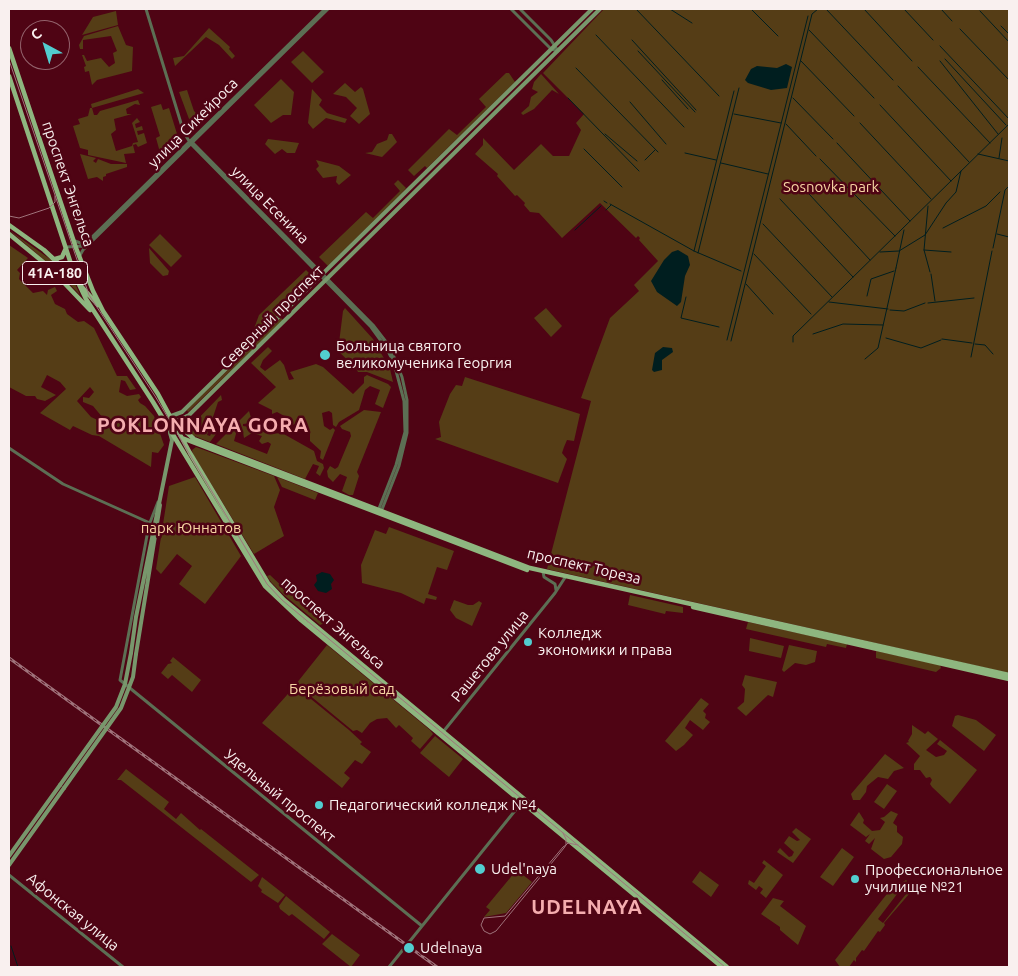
<!DOCTYPE html>
<html>
<head>
<meta charset="utf-8">
<style>
  body { margin:0 }
  #map { position:relative; width:1018px; height:976px; overflow:hidden; background:#4f0414; font-family:Ubuntu,sans-serif }
  canvas { display:block }
  .frame { position:absolute; inset:0; border:10px solid #f9f0ef; pointer-events:none }
  .north { position:absolute; left:20px; top:20px; width:50px; height:50px; box-sizing:border-box; background:#4f0414; border:1px solid #93626c; border-radius:50%; rotate:321deg; font-size:14px; font-weight:700; line-height:20px; text-align:center; color:#f9f0ef }
  .north::after { content:''; display:block; margin:auto; width:18px; height:22px; background:#52cdcf; clip-path:polygon(50% 0,100% 100%,50% 72%,0 100%) }
</style>
</head>
<body>
<div id="map">
<canvas width="1018" height="976"></canvas>
<div class="frame"></div>
<div class="north">С</div>
</div>
<script>
const c = document.querySelector('canvas').getContext('2d');
c.lineJoin = 'round';
function fill(path, color) { c.fillStyle = color; c.fill(path, 'evenodd'); }
const poly = rows => new Path2D(rows.map(r => 'M' + r).join(''));
function strokePath(path, color, width, dash) { c.strokeStyle = color; c.lineWidth = width; c.lineCap = dash ? 'butt' : 'round'; c.setLineDash(dash || []); c.stroke(path); }
function write(font, color, halo, rows, align = 'center') {
  c.font = font + ' Ubuntu,sans-serif'; c.lineWidth = 5; c.setLineDash([]); c.textBaseline = 'middle'; c.strokeStyle = halo; c.fillStyle = color; for (const [text, x, y, turn = 0] of rows) {
    c.save(); c.translate(x, y); c.rotate((+turn || 0) * Math.PI / 180); c.textAlign = isNaN(turn) ? turn : align; if (halo) c.strokeText(text, 0, 0); c.fillText(text, 0, 0); c.restore();
  }
}
const green = poly([
  [604,9,1009,9,1009,673,547,569,591,401,581,398,593,364,610,318,639,291,634,285,658,261,639,240,640,238,638,236,636,238,600,203,562,238,539,213,530,212,524,205,525,203,517,195,515,196,497,176,498,174,475,154,483,145,483,138,514,170,541,144,553,156,569,156,581,130,576,123,584,114,543,73],
  [116,11,118,25,82,35,93,17],
  [118,26,126,45,133,47,132,71,97,80,92,85,89,71,85,72,84,67,86,66,82,55,84,55,87,61,101,58,109,67,115,63,113,53,117,51,111,36,83,40,83,49,80,49,79,45,84,36],
  [209,28,230,47,229,49,235,56,232,59,219,45,206,37,175,66,173,58,184,56],
  [303,51,324,72,312,83,291,62],
  [506,73,509,73,515,82,427,168,425,166,414,176,408,170,449,129,457,135,486,107,479,99],
  [541,74,559,94,552,90,534,109,523,115,521,113,529,106,531,97,538,92,532,89,534,82],
  [281,79,294,92,291,115,283,115,271,123,254,105],
  [345,83,355,92,361,87,363,89,370,114,359,124,350,116,357,108,346,97,333,94],
  [138,89,144,93,92,108,94,115,97,115,100,111,138,100,140,105,135,104,126,109,127,114,132,114,114,119,116,130,111,134,116,151,132,146,133,143,138,142,132,123,137,118,140,122,135,124,136,128,142,126,143,130,137,131,138,135,144,133,147,143,138,147,136,144,133,145,135,153,124,154,126,163,88,155,88,150,80,148,73,126,80,124,78,119,88,116,90,108,92,108,91,104],
  [312,89,322,100,319,105,327,113,347,119,345,123,326,118,313,129,308,123],
  [187,90,194,111,201,118,192,127,179,92],
  [161,104,163,110,169,108,178,137,169,147,171,149,161,156,156,138,160,136,151,107],
  [389,134,392,134,397,142,382,157,365,153,372,152,377,144,387,140],
  [268,139,299,143,295,153,287,153,282,149,275,154,265,144],
  [80,154,96,158,93,161,96,163,98,159,111,164,127,164,127,167,106,174,106,176,103,177,103,181,97,177,88,179],
  [316,160,339,166,351,175,339,185,336,182,337,176,323,178,316,169,319,166],
  [398,180,406,188,402,193,328,266,319,257,366,212,373,218,400,191,394,184],
  [9,230,57,264,74,281,80,295,54,268],
  [160,234,182,256,171,267,149,245],
  [9,245,28,258,17,270,20,273,19,279,33,293,43,291,47,295,48,290,55,287,57,291,51,295,55,304,65,309,67,314,78,322,84,321,94,328,117,376,127,376,136,389,130,390,125,381,121,380,119,392,127,396,139,394,141,397,138,400,140,403,145,406,154,416,164,445,158,453,152,452,151,467,99,436,92,435,73,426,70,430,40,413,66,389,60,382,47,375,41,387,56,395,45,401,37,399,35,396,26,396,9,387],
  [90,387,94,392,89,398,83,397,83,402,93,406,103,418,102,422,91,417,77,401],
  [149,248,169,271,168,275,163,276,150,263],
  [306,270,315,279,249,342,259,315],
  [345,308,373,339,390,369,393,382,367,372,358,372,356,368,338,351,343,311],
  [546,308,562,326,551,337,534,318],
  [281,318,283,320,188,412,187,410],
  [268,347,272,351,263,360,260,367,265,371,280,360,284,365,289,380,294,379,290,372,316,364,323,367,353,394,364,383,364,377,367,375,388,384,391,387,383,408,375,404,380,390,370,386,365,390,359,410,339,422,336,427,333,425,332,413,329,411,322,413,324,426,330,430,333,428,335,430,323,460,320,458,321,451,310,441,310,431,305,428,302,430,294,424,289,430,284,429,288,418,277,412,272,414,272,410,258,403,276,387,251,363],
  [465,377,580,414,574,441,567,440,564,447,562,453,567,459,558,483,435,439,441,437,439,422,450,394,456,385,462,386],
  [221,395,222,400,218,402,207,435,210,436,212,432,216,434,210,442,192,435,189,431,191,426],
  [364,410,381,412,357,472,359,476,353,495,349,495,342,491,347,477,340,474,333,482,328,477,327,471,330,466,335,469,338,467,351,436,350,432,342,429,340,426],
  [249,411,252,421,251,423,243,424,243,426,256,428,269,434,282,433,314,451,317,461,323,464,324,468,320,476,316,473,319,466,313,464,305,479,216,444],
  [237,430,243,432,244,438,252,433,262,436,259,441,262,444,268,442,271,444,267,454,234,441],
  [196,447,274,476,280,490,274,507,284,536,254,554,193,454,192,450],
  [195,477,241,556,205,604,179,584,192,566,177,554,161,574,156,569,169,486],
  [277,477,318,493,315,500,282,487],
  [389,527,454,551,447,570,437,567,428,594,437,597,436,600,426,598,424,604,401,593,362,583,361,565,375,530,386,534],
  [270,575,288,592,302,601,326,622,320,625,284,595,271,582,267,576],
  [630,595,683,607,683,613,666,611,665,614,628,605],
  [454,600,468,605,473,605,479,601,482,603,472,626,456,618,450,610],
  [748,622,847,644,846,648,827,644,826,647,746,629],
  [750,638,784,646,781,658,749,651],
  [327,645,430,730,433,734,420,749,411,741,413,738,399,725,396,728,387,718,377,719,370,723,362,733,357,730,353,731,296,684],
  [789,645,817,651,815,662,806,665,795,663,784,672,782,670],
  [876,651,940,665,941,668,936,672,876,658],
  [173,657,201,680,192,692,172,675,168,679,161,673,168,664,172,663,170,661],
  [745,675,777,682,773,697,768,695,746,716,737,708,744,702,745,689,742,685],
  [295,686,349,730,362,742,360,744,371,752,362,764,355,760,344,773,350,778,342,788,262,723],
  [701,698,709,704,703,711,706,714,705,718,710,722,703,730,690,720,685,728,693,735,684,745,676,751,665,741],
  [958,715,976,720,996,735,984,751,952,726,955,716],
  [912,725,925,734,928,731,938,739,926,750,936,757,944,755,947,751,937,744,940,740,977,770,950,804,932,787,930,784,932,780,930,777,926,778,920,770,914,770,914,764,920,756,906,743,909,742,908,741,912,734],
  [435,736,463,759,449,777,420,753],
  [885,754,904,768,894,771,888,779,878,777,867,786,866,792,860,800,853,800,851,794],
  [126,769,169,802,164,809,176,819,181,813,200,830,201,829,259,875,251,882,121,780,117,780],
  [887,784,897,791,884,809,874,802],
  [891,811,898,814,893,823,897,826,897,832,903,837,902,844,891,857,884,859,871,849,875,838,869,844,865,841,870,834,866,837,850,825,859,812,864,820,863,823,872,831,880,830,885,822,880,818,884,817],
  [796,828,811,839,793,863,777,852,780,848,789,857,792,856,794,852,784,843,789,836,797,841,800,840,792,832],
  [842,848,854,857,833,886,820,877],
  [764,860,783,875,766,898,760,893,763,889,759,886,756,890,748,884,749,880,754,883,766,866,762,863],
  [518,871,532,882,506,913,484,917,490,910,486,907,515,872],
  [700,871,719,885,711,897,692,882],
  [262,877,285,895,278,903,261,892,262,890,258,886],
  [906,880,907,881,878,919,883,923,914,884,916,886,884,923,885,925,880,932,878,931,864,951,862,950,856,958,856,962,854,960,849,967,840,967,835,960,890,890],
  [286,896,330,932,324,939,292,914,289,916,280,909,279,906],
  [773,898,784,901,780,906,806,926,798,945,780,930,780,927,761,914],
  [332,934,360,955,351,967,322,944]
]);
const water = poly([
  [786,64,792,67,787,88,771,90,748,83,745,80,751,69,757,66,777,68],
  [678,250,688,256,690,265,685,276,681,302,677,306,657,292,651,281,664,260,672,252],
  [663,347,672,348,673,352,662,360,662,370,654,372,652,370,655,353],
  [322,572,330,574,334,580,331,584,332,589,326,593,318,591,314,585,317,581,316,575]
]);
const stream = poly([
  [636,9,719,96],
  [670,9,692,23],
  [751,9,778,36],
  [826,9,893,80],
  [864,9,912,61],
  [904,9,933,40],
  [941,9,952,21],
  [980,11,1009,42],
  [1001,26,1009,34],
  [960,29,1009,80],
  [809,30,874,98],
  [596,35,684,127],
  [632,40,696,110],
  [940,46,1009,119],
  [638,51,695,112],
  [945,59,1006,125],
  [801,61,854,116],
  [940,61,998,134],
  [918,67,990,143],
  [576,68,658,152],
  [662,80,688,109],
  [898,86,969,162],
  [568,98,639,171],
  [793,98,833,139],
  [630,102,666,144],
  [880,105,951,181],
  [734,114,781,123],
  [860,123,931,199],
  [786,124,816,156],
  [605,134,637,161],
  [837,143,910,221],
  [584,149,622,187],
  [685,153,716,160],
  [978,154,1009,161],
  [999,158,1002,138],
  [820,159,895,236],
  [645,160,655,150],
  [721,163,768,174],
  [798,182,870,260],
  [780,199,853,277],
  [604,201,607,203],
  [610,204,694,251,741,271],
  [928,206,924,250,930,272],
  [606,210,611,205],
  [763,224,832,297],
  [943,228,986,206,1000,192],
  [575,230,601,206],
  [997,234,1009,237],
  [993,248,1005,190,1009,186],
  [924,250,951,252],
  [694,251,734,91],
  [880,252,899,251,925,235,946,203,956,192,961,171],
  [698,253,739,88],
  [754,254,811,314],
  [896,268,904,230],
  [931,274,935,301],
  [746,284,773,314],
  [867,296,871,279,894,271],
  [686,297,681,318,719,327],
  [829,302,888,309],
  [928,303,974,298],
  [890,310,904,311,925,303],
  [813,334,843,324,883,325],
  [886,338,921,348,941,340],
  [942,339,972,343],
  [727,340,808,16],
  [731,341,812,14,818,9],
  [793,342,793,336,1009,124],
  [975,344,985,345,993,354],
  [971,357,992,251],
  [865,359,878,348,896,268],
  [11,946,18,967]
]);
const tertiary = poly([
  [146,9,184,133,191,144,371,327,387,349,394,363,404,401,405,432,396,465,378,511],
  [511,9,551,49,558,51],
  [520,9,551,40,558,51],
  [191,141,373,325,390,347,402,377,407,400,407,433,399,466,381,512],
  [75,241,83,244,89,240,325,9],
  [66,247,85,246],
  [79,257,83,250,328,9],
  [9,448,63,484,150,523],
  [158,502,149,525,120,680,422,926],
  [543,572,544,577,555,584,556,590],
  [443,732,555,593,566,576],
  [9,875,123,967],
  [389,967,522,802]
]);
const secondary = poly([
  [171,416,182,412,592,9],
  [164,422,179,420,189,415,600,9],
  [184,431,184,423,188,416],
  [131,653,136,617,172,440,170,433],
  [136,654,160,505],
  [9,856,60,785],
  [9,865,64,788]
]);
const primary = poly([
  [9,48,76,248,93,291,103,311,158,394,190,453,268,583,284,600,727,967],
  [9,76,75,276,86,299,153,402,265,586,301,620,722,967],
  [9,225,44,250,76,280],
  [9,234,48,266,90,310],
  [55,259,62,257,66,248],
  [81,286,98,305],
  [174,421,194,439,530,568,1009,675],
  [182,438,527,570],
  [693,607,1009,679]
]);
const tram = poly([
  [9,60,89,295,155,396,267,584,282,600,347,654,725,967],
  [9,216,19,218,49,208,55,202,55,196],
  [563,833,566,839,566,845,564,848,496,931,490,934,484,931,481,925,484,918,505,916,563,847,566,845,568,843,578,845]
]);
const rail = poly([
  [9,658,437,967]
]);
const secondaryBridge = poly([
  [60,785,116,707,125,684,131,653],
  [64,788,121,708,133,677,136,654]
]);
const markers = [
  [325,355,6,"#52cdcf"],
  [528,642,5,"#52cdcf"],
  [319,805,5,"#52cdcf"],
  [480,869,6,"#52cdcf"],
  [855,879,5,"#52cdcf"],
  [409,948,6,"#52cdcf"]
];
const shields = [
  [55,273,65]
];
const shieldNames = [
  ["41А-180",55,273]
];
const streetNames = [
  ["улица Сикейроса",193,123,-45],
  ["проспект Энгельса",68,184,71],
  ["улица Есенина",270,205,45],
  ["Северный проспект",272,317,-45],
  ["проспект Тореза",584,566,13],
  ["проспект Энгельса",333,623,41],
  ["Рашетова улица",490,656,-51],
  ["Удельный проспект",280,796,39],
  ["Афонская улица",73,912,39]
];
const parkNames = [
  ["Sosnovka park",831,187],
  ["парк Юннатов",191,528],
  ["Берёзовый сад",342,689]
];
const poiNames = [
  ["Больница святого",336,346],
  ["великомученика Георгия",336,363],
  ["Колледж",538,633],
  ["экономики и права",538,650],
  ["Педагогический колледж №4",329,805],
  ["Udel'naya",491,869],
  ["Профессиональное",865,870],
  ["училище №21",865,887],
  ["Udelnaya",420,948]
];
const districtNames = [
  ["POKLONNAYA GORA",203,425],
  ["UDELNAYA",587,907]
];
fill(green, '#553d16');
fill(water, '#001e1f');
strokePath(stream, '#001e1f', 1);
strokePath(tertiary, '#5c6f54', 3);
strokePath(secondary, '#78976c', 4);
strokePath(primary, '#8eb67f', 4.5);
strokePath(tram, '#9f737b', 1);
strokePath(rail, '#9f737b', 3);
strokePath(rail, '#4f0414', 1, [4]);
strokePath(secondaryBridge, '#78976c', 4);
for (const [x, y, r, color] of markers) { const dot = new Path2D(); dot.arc(x, y, r, 0, 2 * Math.PI); c.fillStyle = color; c.fill(dot); strokePath(dot, '#4f0414', 2); }
for (const [x, y, w] of shields) { const box = new Path2D(); box.roundRect(x - w / 2, y - 11.5, w, 23, 4); c.fillStyle = '#4f0414'; c.fill(box); strokePath(box, '#f9f0ef', 1); }
write('bold 14px', '#f9f0ef', null, shieldNames);
write('15px', '#f9f0ef', '#4f0414', streetNames);
write('15px', '#f7d5a3', '#4f0414', parkNames);
write('15px', '#f9f0ef', '#4f0414', poiNames, 'left');
c.letterSpacing = '1px';
write('bold 20px', '#f5adaf', '#4f0414', districtNames);
c.letterSpacing = '0px';
</script>
</body>
</html>
